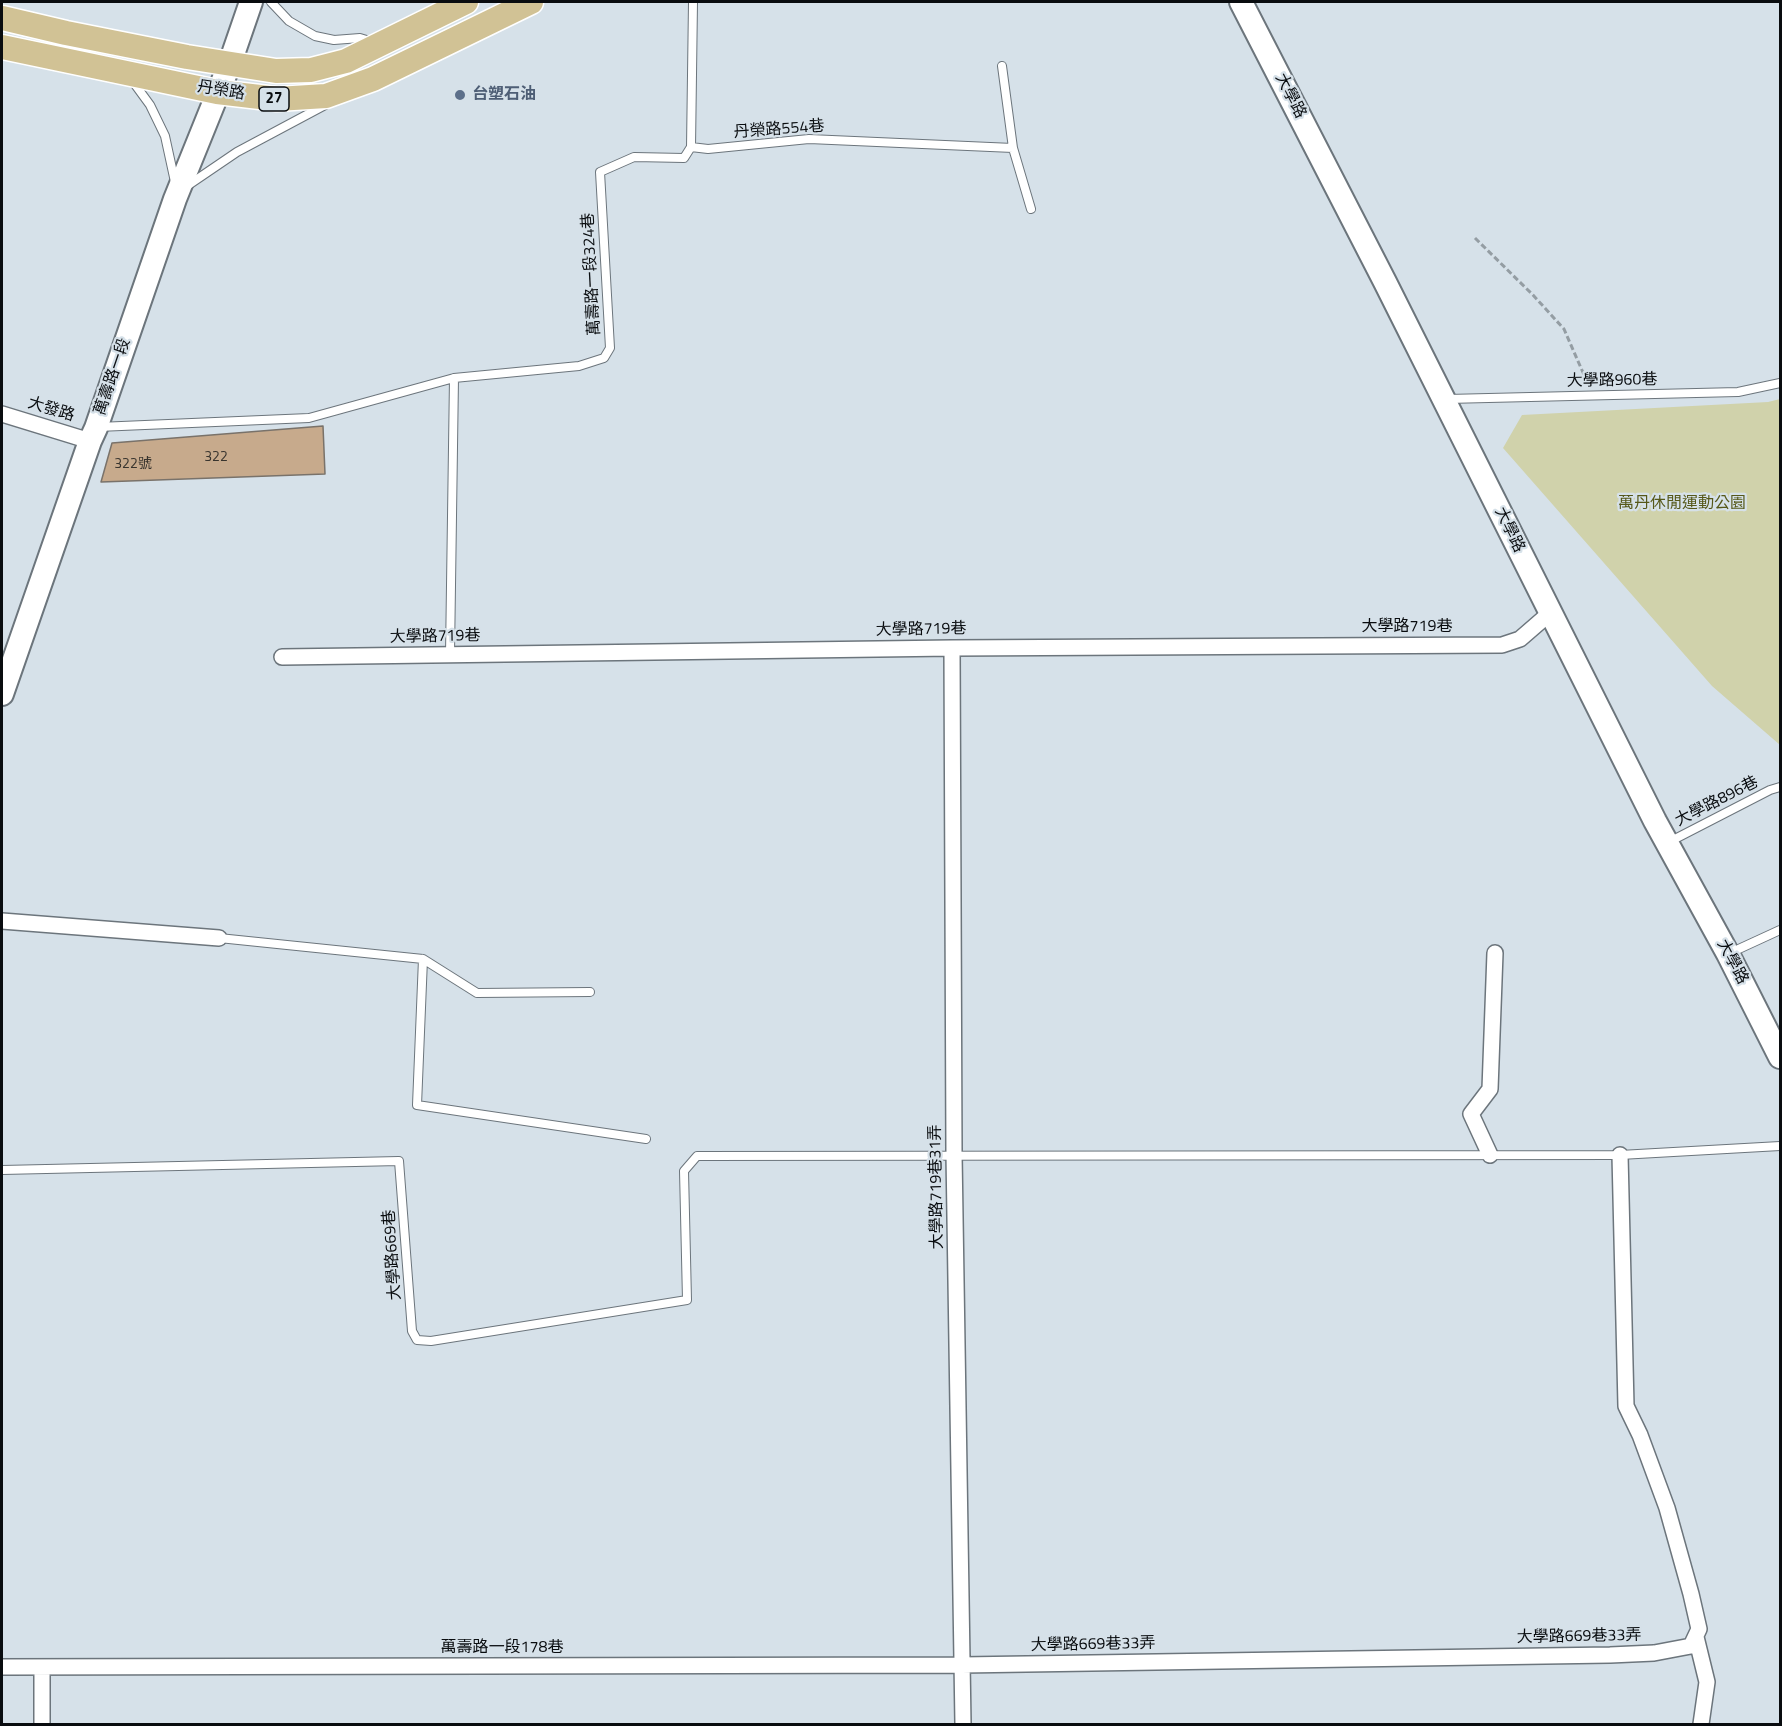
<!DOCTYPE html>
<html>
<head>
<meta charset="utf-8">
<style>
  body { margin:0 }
  #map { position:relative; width:1782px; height:1726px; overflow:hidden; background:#d6e1e9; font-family:"Titillium Web",sans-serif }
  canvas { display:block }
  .frame { position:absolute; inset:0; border:3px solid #090c0f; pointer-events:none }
</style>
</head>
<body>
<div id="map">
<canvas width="1782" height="1726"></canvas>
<div class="frame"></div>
</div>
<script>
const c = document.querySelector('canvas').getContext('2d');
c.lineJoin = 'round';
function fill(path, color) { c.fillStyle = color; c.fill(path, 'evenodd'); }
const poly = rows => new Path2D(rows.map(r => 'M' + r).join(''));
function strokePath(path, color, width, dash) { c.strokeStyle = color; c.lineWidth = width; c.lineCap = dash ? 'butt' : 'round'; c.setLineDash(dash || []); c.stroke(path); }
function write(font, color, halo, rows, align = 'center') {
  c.font = font + ' "Titillium Web","Noto Sans TC",sans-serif'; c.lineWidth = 4.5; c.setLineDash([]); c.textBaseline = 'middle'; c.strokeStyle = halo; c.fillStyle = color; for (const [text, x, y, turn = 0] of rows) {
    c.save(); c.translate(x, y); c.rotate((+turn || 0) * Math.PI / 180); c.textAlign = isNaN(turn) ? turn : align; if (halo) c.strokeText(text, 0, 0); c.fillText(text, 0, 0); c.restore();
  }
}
const green = poly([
  [1780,399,1780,745,1712,686,1503,448,1522,415,1768,402]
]);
const building = poly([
  [323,426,325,474,101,482,112,443,323,426]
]);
const path = poly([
  [1475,238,1533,295,1564,329,1588,384]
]);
const service = poly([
  [271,2,289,21,315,36,334,40,360,38,373,42],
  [693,2,691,147,708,149,809,139,1013,148],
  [1002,66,1013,148,1031,209],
  [131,79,150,105,165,136,175,182],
  [187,186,237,152,327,104],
  [454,378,579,366,604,358,610,348,600,172,634,157,684,158,691,147],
  [1447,399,1738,392,1780,383],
  [98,427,309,418,454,378,450,654],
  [1669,842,1770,790,1780,787],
  [219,938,423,959,417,1105,646,1139],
  [1730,953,1780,930],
  [423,959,477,993,590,992],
  [2,1170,399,1161,412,1331,417,1340,431,1341,687,1300,684,1171,697,1156,1620,1155,1780,1146]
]);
const minor = poly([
  [2,414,90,441],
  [952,648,954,1154,963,1724],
  [282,657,952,648,1502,645,1520,639,1550,613],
  [2,921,219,938],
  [1490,1155,1471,1114,1490,1089,1495,953],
  [1696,1637,1707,1682,1701,1724],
  [2,1667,962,1665,1610,1655,1654,1653,1691,1646,1699,1629,1691,1594,1667,1508,1640,1435,1626,1406,1620,1155],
  [42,1667,42,1724]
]);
const secondary = poly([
  [1241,2,1385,282,1655,821,1728,954,1780,1057],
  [2,694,90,441,96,428,175,199,230,63,251,2]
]);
const primary = poly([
  [2,18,66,33,187,57,276,71,311,70,346,61,466,2],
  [2,47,217,92,277,99,326,96,373,79,531,2]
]);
const markers = [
  [460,95,6,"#5c6f8a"]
];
const numberNames = [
  ["322",216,458],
  ["322號",133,465]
];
const shields = [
  [274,99,30]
];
const shieldNames = [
  ["27",274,99]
];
const streetNames = [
  ["丹榮路",221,91,9],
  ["大學路",1290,96,63],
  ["丹榮路554巷",779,130,-4],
  ["萬壽路一段324巷",592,274,-93],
  ["萬壽路一段",113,377,-71],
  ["大學路960巷",1612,381,-1],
  ["大發路",51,410,17],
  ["大學路",1509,530,64],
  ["大學路719巷",1407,627],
  ["大學路719巷",921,630,-1],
  ["大學路719巷",435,637,-1],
  ["大學路896巷",1717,802,-27],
  ["大學路",1732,962,62],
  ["大學路719巷31弄",937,1187,-91],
  ["大學路669巷",393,1255,-94],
  ["大學路669巷33弄",1579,1637,-1],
  ["大學路669巷33弄",1093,1645,-1],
  ["萬壽路一段178巷",502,1648]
];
const serviceNames = [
  ["台塑石油",472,95]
];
const parkNames = [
  ["萬丹休閒運動公園",1682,504]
];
fill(green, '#d0d2ab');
fill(building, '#c7aa8c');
strokePath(building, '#79726a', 1.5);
strokePath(service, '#6c757c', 10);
strokePath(minor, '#6c757c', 18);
strokePath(secondary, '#6c757c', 26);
strokePath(primary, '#fff', 27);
strokePath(path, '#949da3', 3, [6, 3]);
strokePath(service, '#fff', 8);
strokePath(minor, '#fff', 15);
strokePath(secondary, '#fff', 22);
strokePath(primary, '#d1c295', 24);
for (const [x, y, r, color] of markers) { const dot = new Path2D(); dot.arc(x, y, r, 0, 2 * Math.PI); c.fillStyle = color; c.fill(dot); strokePath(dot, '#d6e1e9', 2); }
write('14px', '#38342e', null, numberNames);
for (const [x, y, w] of shields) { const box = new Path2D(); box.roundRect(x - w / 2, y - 12, w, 24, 4.5); c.fillStyle = '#d6e1e9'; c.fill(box); strokePath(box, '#090c0f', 1.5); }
write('bold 15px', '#090c0f', null, shieldNames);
write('16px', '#090c0f', '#d6e1e9', streetNames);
write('bold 16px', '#4e5e75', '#d6e1e9', serviceNames, 'left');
write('16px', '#565819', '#d6e1e9', parkNames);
</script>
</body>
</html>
